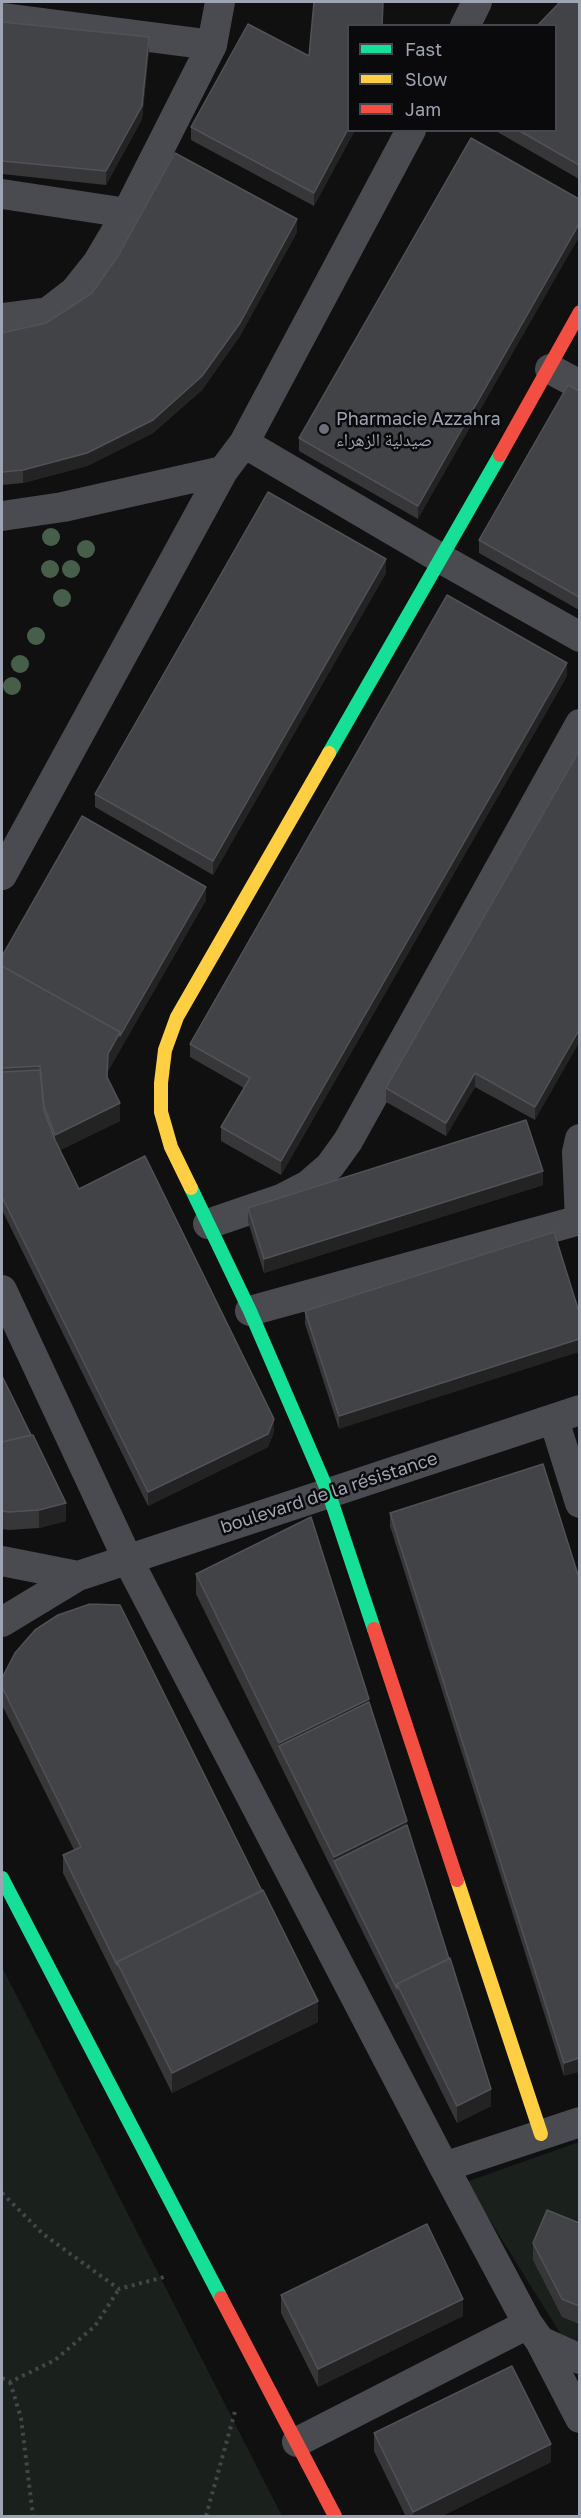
<!DOCTYPE html>
<html>
<head>
<meta charset="utf-8">
<style>
  body { margin:0 }
  #map { position:relative; width:581px; height:2518px; overflow:hidden; background:#101010; font-family:"Golos Text",sans-serif }
  canvas { display:block }
  .frame { position:absolute; inset:0; border:3px solid #9fa4b3; pointer-events:none }
  .legend { position:absolute; left:347px; top:24px; width:210px; height:108px; box-sizing:border-box; background:#0a0a0c; border:2px solid #46484f; margin:0; padding:8px 10px; list-style:none; font-size:18px; color:#9fa4b3 }
  .legend li { display:flex; align-items:center; gap:12px; height:30px }
  .legend b { width:30px; border:2px solid #46484f }
</style>
</head>
<body>
<div id="map">
<canvas width="581" height="2518"></canvas>
<div class="frame"></div>
<ul class="legend">
<li><b style="height:8px;background:#16e098"></b>Fast</li>
<li><b style="height:8px;background:#ffcf43"></b>Slow</li>
<li><b style="height:8px;background:#f24e42"></b>Jam</li>
</ul>
</div>
<script>
const c = document.querySelector('canvas').getContext('2d');
c.lineJoin = 'round';
function fill(path, color) { c.fillStyle = color; c.fill(path, 'evenodd'); }
const poly = rows => new Path2D(rows.map(r => 'M' + r).join(''));
function strokePath(path, color, width, dash) { c.strokeStyle = color; c.lineWidth = width; c.lineCap = dash ? 'butt' : 'round'; c.setLineDash(dash || []); c.stroke(path); }
function write(font, color, halo, rows, align = 'center') {
  c.font = font + ' "Golos Text","Noto Naskh Arabic",sans-serif'; c.lineWidth = 5; c.setLineDash([]); c.textBaseline = 'middle'; c.strokeStyle = halo; c.fillStyle = color; for (const [text, x, y, turn = 0] of rows) {
    c.save(); c.translate(x, y); c.rotate((+turn || 0) * Math.PI / 180); c.textAlign = isNaN(turn) ? turn : align; if (halo) c.strokeText(text, 0, 0); c.fillText(text, 0, 0); c.restore();
  }
}
const green = poly([
  [2,1967,282,2516,2,2516],
  [579,2142,579,2344,562,2336,466,2182]
]);
const path = poly([
  [2,2193,43,2234,119,2289,168,2276],
  [2,2378,10,2382,55,2360,95,2326,119,2289],
  [10,2382,21,2418,33,2516],
  [206,2516,236,2408]
]);
const street = poly([
  [2,18,212,45],
  [465,26,477,2],
  [2,194,127,213],
  [2,318,48,312,74,292,98,262,127,213,212,45,220,2],
  [550,369,580,385],
  [244,443,440,558,580,637],
  [2,516,63,507,223,471],
  [2,875,223,471,244,443,411,130],
  [580,1139,577,1152,580,1220],
  [208,1224,281,1199,308,1185,330,1166,348,1141,580,724],
  [2,1290,127,1558,444,2167,528,2324,540,2341,580,2418],
  [250,1311,580,1220],
  [554,1420,580,1503],
  [2,1561,78,1576],
  [2,1622,78,1576,580,1410],
  [444,2167,580,2122],
  [540,2341,580,2359],
  [297,2442,528,2324]
]);
const fast = poly([
  [329,753,500,455],
  [191,1188,250,1311,329,1494,374,1629],
  [2,1878,221,2298]
]);
const slow = poly([
  [191,1188,171,1147,161,1112,161,1083,165,1050,177,1017,329,753],
  [457,1880,541,2134]
]);
const jam = poly([
  [500,455,580,312],
  [374,1629,457,1880],
  [221,2298,335,2516]
]);
const trees = [
  [51,537],
  [86,549],
  [50,569],
  [71,569],
  [62,598],
  [36,636],
  [20,664],
  [12,686]
];
const wall = poly([
  [166,2,185,2,185,3],
  [579,2,579,179,494,130,555,130],
  [2,22,149,50,142,119,106,185,2,174],
  [309,56,348,130,355,130,314,206,191,140,191,127],
  [471,138,418,519,299,451,299,438],
  [297,232,240,336,202,390,153,433,87,466,23,483,2,485,2,333,46,323],
  [579,391,579,610,479,553,479,540],
  [386,573,213,875,95,807,95,794],
  [567,676,281,1175,221,1141,221,1127,244,1088,190,1057,190,1044],
  [579,751,535,1120,475,1087,446,1136,386,1102,386,1088],
  [206,900,108,1071,108,1078,120,1121,60,1150,79,1189,274,1432,268,1447,148,1506,2,1210,2,956],
  [543,1185,264,1273,248,1222,248,1208],
  [305,1311,579,1312,339,1429,305,1324],
  [2,1376,66,1521,39,1528,9,1530,2,1529],
  [390,1513,579,1578,564,2076,390,1526],
  [196,1574,369,1702,407,1825,491,2106,457,2123,196,1594],
  [2,1678,318,2022,172,2093,63,1873,63,1855,74,1850,2,1705],
  [579,2223,579,2324,562,2317,533,2260,533,2243],
  [281,2295,463,2316,318,2387,281,2313],
  [374,2433,551,2462,440,2517,406,2517,374,2451]
]);
const shadedWall = poly([
  [149,37,149,50,142,119,106,185,106,171],
  [348,129,348,130,355,130,314,206,314,193],
  [297,219,297,232,240,336,202,390,153,433,87,466,23,483,23,470],
  [579,224,579,237,418,519,418,506],
  [386,559,386,573,213,875,213,861],
  [567,663,567,676,281,1175,281,1161],
  [206,887,206,900,108,1071,107,1095,108,1054],
  [579,1030,579,1043,535,1120,535,1107],
  [475,1073,475,1087,446,1136,446,1123],
  [120,1103,120,1121,55,1153,55,1135],
  [543,1171,543,1185,264,1273,264,1259],
  [579,1339,579,1352,339,1429,339,1416],
  [274,1419,274,1432,268,1447,148,1506,148,1492],
  [66,1503,66,1521,39,1528,39,1510],
  [369,1699,369,1720,279,1746,279,1743],
  [407,1821,407,1839,334,1861,334,1857],
  [318,2001,318,2022,172,2093,172,2073],
  [579,2058,579,2072,564,2076,564,2063],
  [491,2089,491,2106,457,2123,457,2106],
  [463,2299,463,2316,318,2387,318,2369],
  [551,2444,551,2462,440,2517,413,2517,413,2512]
]);
const building = poly([
  [314,2,383,2,382,26,348,26,348,129,314,193,191,127,248,24,309,56,314,2],
  [560,2,579,2,579,165,518,130,555,130,555,26,537,26,560,2],
  [2,22,149,37,142,106,106,171,2,161,2,22],
  [471,138,579,199,579,224,418,506,299,438,471,138],
  [175,153,297,219,240,323,202,376,153,420,87,453,23,470,2,472,2,333,46,323,92,293,118,256,175,153],
  [568,385,579,391,579,597,479,540,568,385],
  [268,492,386,559,213,861,95,794,268,492],
  [447,595,567,663,281,1161,221,1127,250,1078,190,1044,447,595],
  [579,751,579,1030,535,1107,475,1073,446,1123,386,1088,579,751],
  [82,816,206,887,120,1036,120,1032,2,966,2,956,82,816],
  [2,966,120,1032,108,1054,107,1077,120,1103,55,1135,44,1106,40,1066,2,1068,2,966],
  [40,1070,44,1111,55,1140,79,1189,145,1156,274,1419,268,1434,148,1492,2,1197,2,1072,40,1070],
  [526,1120,543,1171,264,1259,248,1208,526,1120],
  [554,1232,579,1312,579,1339,339,1416,305,1311,554,1232],
  [2,1376,31,1435,2,1442,2,1376],
  [33,1435,66,1503,39,1510,9,1512,2,1511,2,1442,33,1435],
  [543,1464,579,1578,579,2058,564,2063,390,1513,543,1464],
  [311,1517,369,1699,279,1743,196,1574,311,1517],
  [90,1604,120,1605,262,1891,117,1962,117,1965,63,1855,81,1847,2,1687,2,1678,15,1653,35,1630,58,1615,90,1604],
  [369,1702,407,1821,334,1857,279,1746,369,1702],
  [407,1825,449,1959,397,1984,397,1989,334,1861,407,1825],
  [263,1890,318,2001,172,2073,117,1962,263,1890],
  [450,1958,491,2089,457,2106,397,1984,450,1958],
  [547,2210,579,2223,579,2306,562,2299,533,2243,547,2210],
  [427,2224,463,2299,318,2369,281,2295,427,2224],
  [512,2366,551,2444,413,2512,374,2433,512,2366]
]);
const markers = [
  [324,429,6,"#6d707a"]
];
const poiNames = [
  ["Pharmacie Azzahra",336,419],
  ["صيدلية الزهراء",336,440]
];
const streetNames = [
  ["boulevard de la résistance",329,1493,-18]
];
fill(green, '#1a201b');
strokePath(path, '#45464b', 4, [3, 4.5]);
strokePath(street, '#4a4b50', 30);
strokePath(fast, '#16e098', 14);
strokePath(slow, '#ffcf43', 14);
strokePath(jam, '#f24e42', 14);
c.fillStyle = '#475f4a';
for (const [x, y] of trees) { c.beginPath(); c.arc(x, y, 9, 0, 2 * Math.PI); c.fill(); }
fill(wall, '#37373a');
fill(shadedWall, '#232324');
fill(building, '#424347');
strokePath(building, '#515258', 1.5);
for (const [x, y, r, color] of markers) { const dot = new Path2D(); dot.arc(x, y, r, 0, 2 * Math.PI); c.fillStyle = color; c.fill(dot); strokePath(dot, '#0a0a0c', 2); }
write('18px', '#9fa4b3', '#0a0a0c', poiNames, 'left');
write('18px', '#9fa4b3', '#0a0a0c', streetNames);
</script>
</body>
</html>
